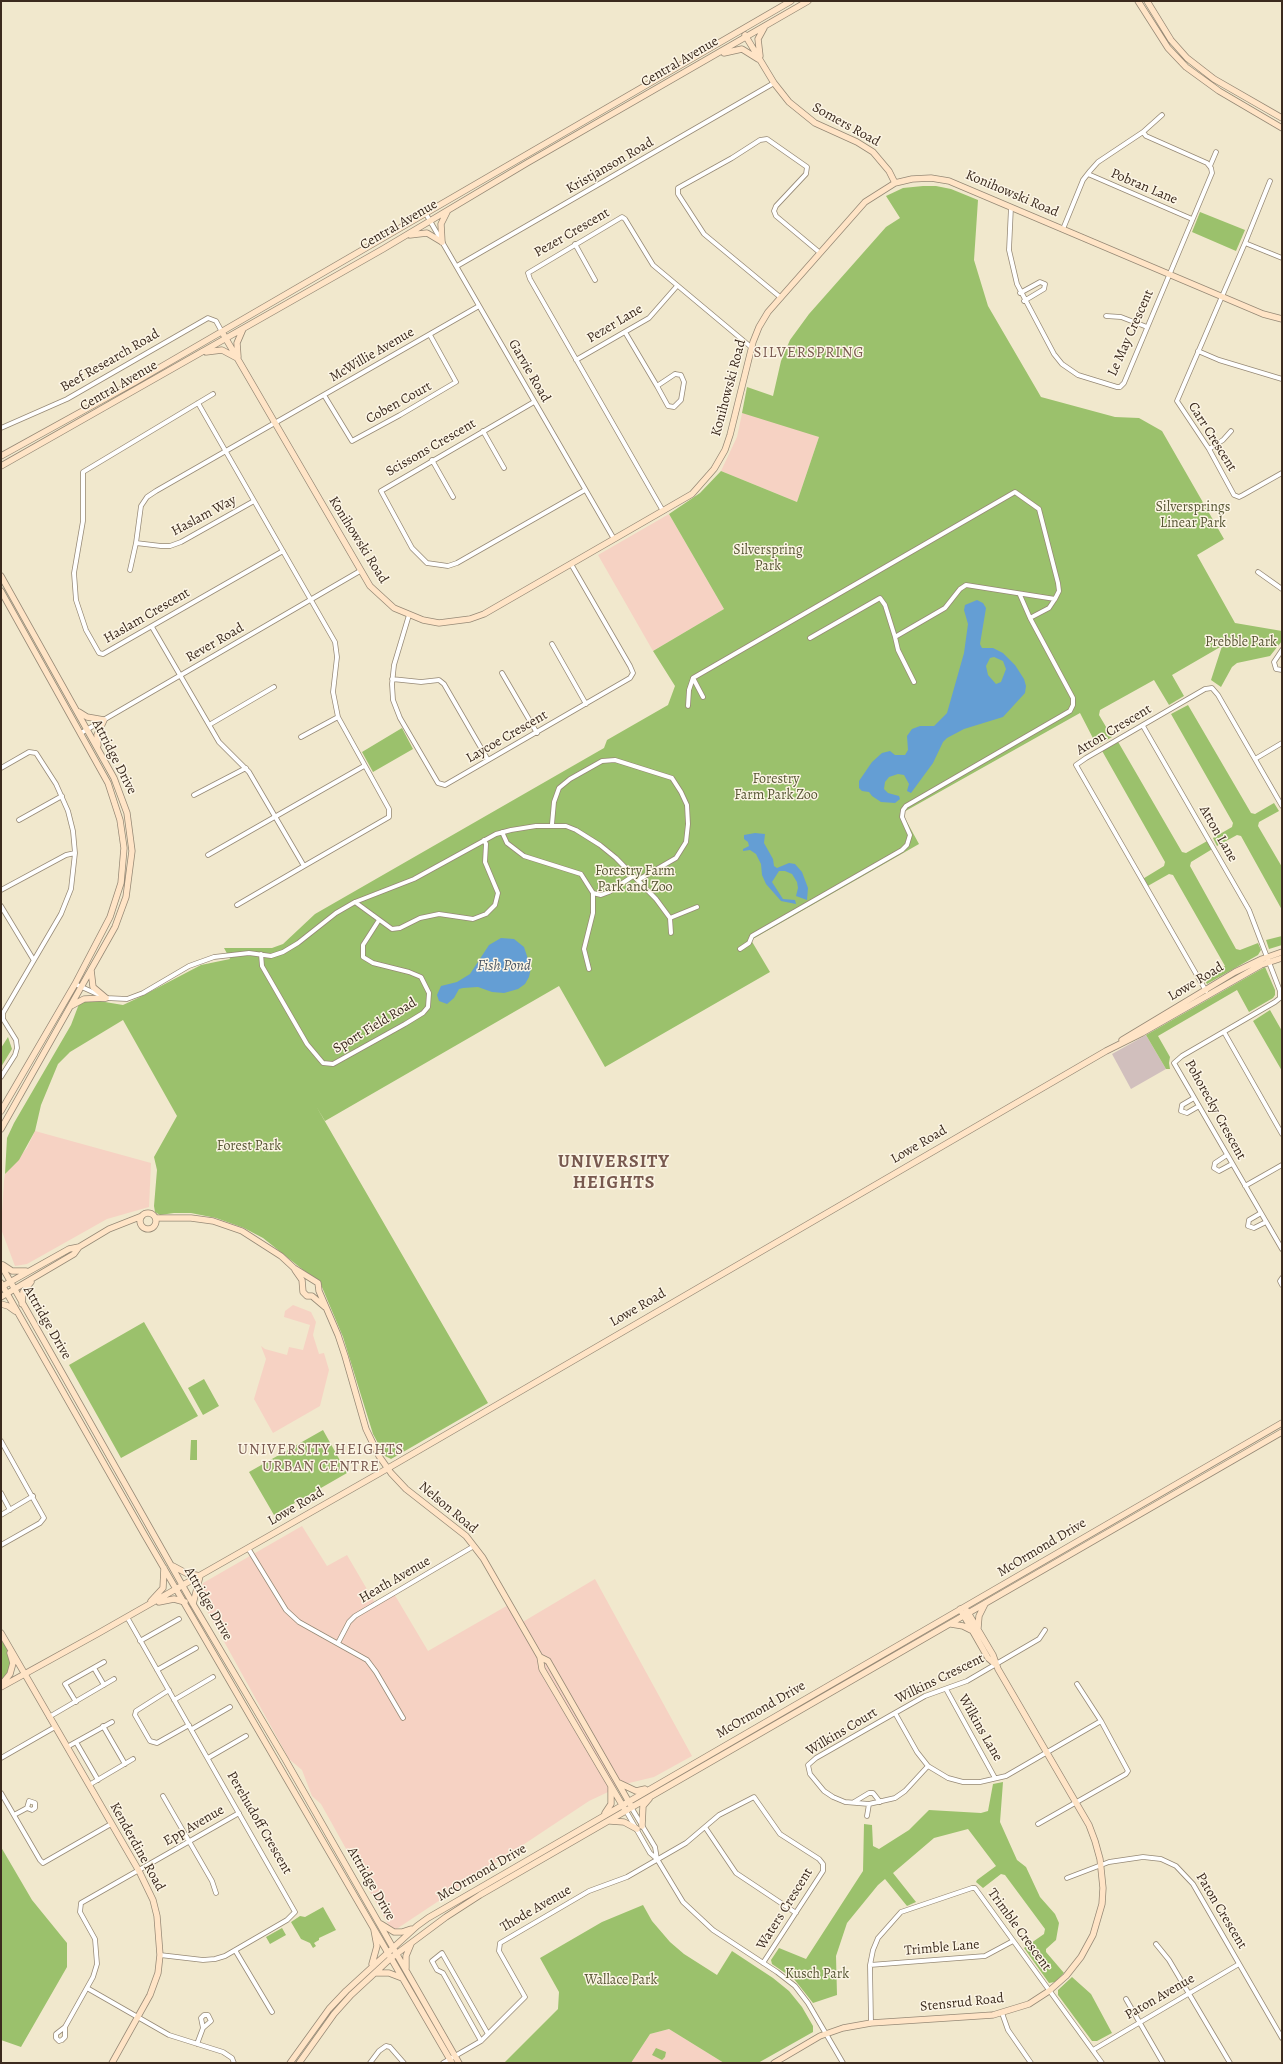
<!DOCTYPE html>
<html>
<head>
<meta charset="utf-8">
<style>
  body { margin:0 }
  #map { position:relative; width:1283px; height:2064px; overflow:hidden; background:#f1e8cd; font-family:Alegreya,serif }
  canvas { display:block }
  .frame { position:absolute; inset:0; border:2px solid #3b2a1e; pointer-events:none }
</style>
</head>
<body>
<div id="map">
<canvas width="1283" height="2064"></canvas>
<div class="frame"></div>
</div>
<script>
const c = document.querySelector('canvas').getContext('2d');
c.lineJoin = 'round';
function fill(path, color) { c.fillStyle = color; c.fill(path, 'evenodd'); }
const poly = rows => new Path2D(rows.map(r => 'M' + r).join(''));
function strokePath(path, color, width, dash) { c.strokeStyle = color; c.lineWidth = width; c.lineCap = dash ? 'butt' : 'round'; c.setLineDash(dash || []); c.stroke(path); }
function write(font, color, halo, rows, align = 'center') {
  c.font = font + ' Alegreya,serif'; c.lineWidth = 3; c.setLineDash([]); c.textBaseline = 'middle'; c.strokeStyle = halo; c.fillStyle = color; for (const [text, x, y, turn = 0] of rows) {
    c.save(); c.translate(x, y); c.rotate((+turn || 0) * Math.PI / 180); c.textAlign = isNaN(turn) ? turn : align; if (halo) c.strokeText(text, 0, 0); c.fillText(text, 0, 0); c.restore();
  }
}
const built = poly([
  [743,409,819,437,797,502,721,471,737,437],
  [669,514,724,609,653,651,598,555],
  [35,1131,151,1163,149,1207,107,1219,27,1264,15,1266,1,1229,4,1181,5,1174,27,1148],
  [293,1305,311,1312,316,1322,313,1335,319,1354,324,1353,329,1370,320,1406,273,1433,254,1399,266,1359,261,1346,265,1349,287,1355,289,1347,303,1350,310,1325,284,1317,285,1311],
  [302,1526,327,1566,347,1555,375,1603,393,1592,428,1651,510,1604,521,1623,595,1579,692,1756,654,1777,625,1784,589,1801,395,1930,388,1924,321,1804,312,1796,302,1770,289,1759,200,1598,203,1583],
  [669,2029,724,2063,631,2063,650,2034]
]);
const industrial = poly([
  [1146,1035,1166,1069,1131,1089,1112,1054]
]);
const green = poly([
  [923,186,936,186,951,189,978,200,974,260,988,306,1041,397,1115,417,1139,418,1162,431,1224,539,1197,555,1235,623,1282,631,1282,641,1270,656,1237,663,1232,667,1221,687,1211,680,1222,646,1172,675,1184,696,1169,705,1154,680,1100,710,1099,715,1112,737,1097,746,1080,713,902,813,919,844,751,940,770,972,605,1067,559,986,325,1121,316,1106,488,1403,391,1459,385,1456,373,1434,343,1337,319,1280,312,1277,263,1238,244,1228,216,1218,191,1213,174,1213,160,1215,155,1212,154,1206,157,1170,154,1157,177,1116,123,1020,70,1052,58,1064,41,1105,35,1131,19,1160,5,1174,7,1138,14,1123,71,1025,79,1004,82,1002,93,1000,123,1005,140,997,201,965,230,959,224,948,272,948,283,944,315,914,604,748,607,740,668,705,675,686,653,651,724,609,669,514,700,493,721,471,797,502,819,437,742,413,747,387,773,396,781,361,790,340,809,314,886,227,900,218,886,196,903,188],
  [1200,212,1245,230,1236,251,1192,232],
  [1188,705,1251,813,1255,814,1274,803,1279,811,1259,822,1258,826,1282,867,1282,910,1241,836,1237,835,1217,846,1213,838,1232,827,1233,823,1171,714],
  [402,728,413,749,373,772,362,752],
  [1117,740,1182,852,1186,853,1209,840,1214,848,1191,862,1190,866,1236,949,1240,950,1258,943,1261,950,1258,955,1207,984,1204,979,1225,966,1173,875,1169,874,1146,887,1141,880,1164,866,1165,862,1101,749],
  [1282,936,1282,945,1269,949,1266,940],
  [1265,967,1275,990,1275,995,1273,998,1249,1012,1237,990,1158,1036,1170,1057,1169,1063,1170,1069,1166,1069,1146,1035],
  [1270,1010,1282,1031,1282,1071,1253,1021],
  [8,1037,12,1049,1,1067,1,1048],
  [144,1322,198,1416,121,1458,69,1365],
  [204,1379,219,1406,203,1415,188,1388],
  [323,1430,347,1473,274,1515,249,1472],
  [191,1440,197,1440,197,1460,190,1460],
  [5,1640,13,1663,1,1685,1,1642],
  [1003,1782,1000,1822,1017,1860,1026,1867,1040,1897,1055,1914,1059,1923,1056,1940,1046,1949,1046,1952,1064,1973,1055,1982,1049,1983,1024,1948,1044,1934,1045,1929,1005,1875,1001,1874,983,1888,976,1882,977,1880,996,1866,968,1829,934,1838,893,1873,916,1902,907,1906,885,1879,878,1885,847,1923,836,1956,837,1995,813,2003,794,1979,772,1964,771,1960,779,1948,806,1959,863,1871,864,1824,872,1825,873,1846,879,1849,909,1830,929,1810,981,1813,988,1811,993,1784],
  [1,1847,32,1900,67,1943,67,1967,21,2047,1,2040],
  [643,1905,652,1921,670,1942,684,1954,717,1975,732,1951,773,1978,789,1991,802,2007,813,2026,813,2032,758,2063,724,2063,669,2029,650,2034,631,2063,504,2063,558,2009,559,1992,540,1958,602,1922],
  [323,1907,336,1930,319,1938,319,1940,314,1943,316,1946,313,1948,310,1943,301,1939,291,1922,300,1916,305,1917],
  [282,1928,286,1935,270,1944,266,1937],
  [1072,1977,1091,1994,1112,2033,1097,2041,1092,2041,1058,1995,1058,1990],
  [656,2048,666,2052,665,2057,662,2060,652,2055]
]);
const water = poly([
  [977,600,983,603,986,608,980,644,982,648,993,648,1003,653,1015,665,1024,679,1026,686,1025,693,1003,717,964,729,947,738,943,742,933,763,911,793,907,791,909,784,904,775,898,774,889,777,885,782,884,789,888,793,899,796,900,799,895,803,881,802,872,796,869,792,862,791,859,788,859,781,872,762,882,753,890,751,895,755,905,755,908,750,907,736,912,729,920,726,934,726,947,713,964,653,968,624,964,610,965,605],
  [994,657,1003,661,1006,669,1001,682,996,684,988,675,986,666,990,658],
  [755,833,765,834,764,843,773,859,774,866,777,868,789,863,795,864,802,872,808,888,807,900,796,896,798,888,797,882,792,874,785,871,779,871,772,882,783,899,795,900,796,904,781,901,766,884,762,875,761,864,756,854,750,850,743,851,743,849,749,846,748,842,744,839,744,835],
  [501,938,514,939,524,947,531,968,529,977,525,984,518,989,504,993,492,992,478,987,463,988,459,989,454,998,447,1004,439,1001,437,995,441,986,457,982,470,974,489,945]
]);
const street = poly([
  [1143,132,1162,115],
  [1210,166,1216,152],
  [1088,174,1192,219],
  [1011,207,1009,250,1017,284,1054,354,1062,364,1078,375,1117,387,1120,387,1124,383,1212,173,1211,168,1207,163,1146,136,1143,132,1098,162,1090,171,1083,180,1063,229],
  [426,214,614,539],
  [1245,243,1270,181],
  [575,244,595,280],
  [1282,258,1245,243,1177,401,1209,449,1234,495,1239,497,1243,495,1282,473],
  [457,266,774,83],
  [1020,293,1040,282,1045,284,1044,289,1024,301],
  [780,297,704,234,678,194,678,188,732,158,760,140,767,139,807,167,806,174,776,206,774,211,776,216,819,252],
  [1106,316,1121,317,1147,327],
  [625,332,657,386],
  [1198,351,1219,360,1282,379],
  [576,360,649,318,677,286],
  [675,374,681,375,684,382,681,400,674,407,668,406,657,386,675,374],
  [213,394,83,472,83,521,74,573,76,600,86,630,99,653,103,654,283,551],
  [324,395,352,441,400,415,456,382,430,335],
  [534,402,381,491,412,548,427,563,448,566,457,563,585,490],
  [1,428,67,399,208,318,216,321,222,332],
  [483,431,504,468],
  [1209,449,1223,440,1231,431],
  [432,460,453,497],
  [254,501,181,542,170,546,161,546,136,543,141,506,147,497,156,491,479,306],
  [663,511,530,279,528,273,622,217,625,219,653,265,751,347],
  [130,570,136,543],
  [1258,572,1282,589],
  [409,615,394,665,392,684,393,700,400,718,438,783,445,785,630,678,633,673,630,666,571,564],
  [152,627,219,742,249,772,304,866,389,817,389,809,338,717,333,692,337,657,335,642,198,403],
  [895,637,898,650,914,682],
  [810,638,880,598,885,605,895,637,945,608,960,589,966,585,1055,599,1049,608,1030,618,1020,595],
  [552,644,586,704],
  [1282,650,1274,662,1276,669,1282,670],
  [502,673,537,733],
  [693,678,703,697],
  [392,679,421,682,439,680,444,684,488,760],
  [688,706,689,690,693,678,1015,492,1039,509,1058,583,1059,591,1055,599],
  [209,725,274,687],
  [1143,726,1249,910,1280,991,1280,998,1275,1002,1182,1056,1174,1063,1282,1249],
  [81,733,360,571],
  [301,737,338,717],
  [1255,759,1282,743],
  [1,768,29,752,36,753,56,784,68,811,73,831,75,853,71,889,61,914,3,1013,3,1019,16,1040,17,1048,15,1055,1,1077],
  [194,795,246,768],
  [19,820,62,796],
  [552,824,554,802,559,788,570,779,602,761,615,760,672,778,681,792,687,805,688,824,686,842,676,858,638,880],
  [502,832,507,843,524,856,581,874,593,893,601,895,609,892,633,876],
  [208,855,364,766],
  [1,890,66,855,75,853],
  [355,902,392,929,400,928,420,918,439,914,473,919,486,914,495,905,498,893,485,862,486,844,484,840],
  [237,905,304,866],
  [1,906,33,959],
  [670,918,697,907],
  [740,949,749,943,752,936,902,850,907,845,910,835,902,817,903,810,906,806,1070,711,1073,705,1073,698,1030,618],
  [261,954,262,966,307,1044,323,1063,333,1064,405,1024,423,1013,428,1007,429,993,421,977,409,972,373,963,363,957,363,945,379,920],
  [589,969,584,949,593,913,593,893],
  [75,984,106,998,127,999,143,993,189,966,214,957,249,953,271,956,283,952,298,943,336,913,355,902,414,879,496,834,511,830,536,826,566,826,576,830,600,845,616,858,656,899,670,918,671,933],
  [1206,991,1076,765,1086,758,1205,689,1212,688,1218,695,1282,806],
  [1224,1032,1282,1134],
  [1194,1098,1182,1105,1181,1111,1187,1113,1199,1106],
  [1227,1155,1215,1163,1214,1168,1219,1171,1232,1164],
  [1245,1186,1282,1165],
  [1261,1213,1249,1220,1248,1226,1254,1228,1266,1222],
  [1282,1278,1280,1281,1282,1285],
  [1,1441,44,1518,40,1523,1,1545],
  [1,1493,10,1510],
  [1,1515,33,1496],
  [248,1548,286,1610,299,1622,367,1660,376,1672,403,1718],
  [127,1617,295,1912,287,1920,225,1956,215,1959,203,1960,160,1955],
  [140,1641,179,1619],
  [338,1643,349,1622,355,1616,474,1546],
  [94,1668,104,1685],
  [157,1670,196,1648],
  [1077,1684,1101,1721],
  [946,1689,995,1778],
  [169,1690,136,1711,135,1715,150,1741,157,1743,189,1725],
  [174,1700,213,1677],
  [76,1702,65,1684,104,1662],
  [895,1713,816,1758,808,1765,810,1774,824,1791,833,1797,845,1802,869,1804,895,1798,905,1791,928,1766],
  [49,1717,114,1679],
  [103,1726,125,1764],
  [192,1729,230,1707],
  [76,1742,98,1780],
  [67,1747,112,1722],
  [1,1758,55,1727],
  [208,1758,246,1736],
  [89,1785,133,1759],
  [1,1793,40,1860,43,1863,111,1824],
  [163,1796,212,1881,216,1893],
  [854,1802,869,1793,873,1793,880,1802],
  [631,1807,655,1847,657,1859],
  [626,1811,650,1853,657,1859,683,1902,713,1930,777,1972,795,1986,808,2003,843,2063],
  [14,1815,27,1808,32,1810,35,1808,35,1803,29,1801,27,1808],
  [867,1816,869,1804],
  [1038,1824,1126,1774,1128,1771,1101,1721,1006,1776,980,1782,963,1782,948,1778,928,1766,917,1752,895,1713,925,1696,967,1681,1039,1639,1045,1630],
  [705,1827,736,1873,796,1913],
  [1067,1878,1109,1862,1143,1857,1161,1859,1176,1866,1193,1884,1282,2038],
  [1156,1944,1169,1960,1230,2063],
  [235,1950,272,2012],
  [870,1965,985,1956,1013,1941],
  [87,1988,169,2035,223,2052,232,2058,234,2063],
  [1126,1999,1163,2063],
  [1002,2013,1008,2030,1031,2063],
  [871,2023,870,1965,873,1950,878,1938,901,1912,972,1888,975,1888,1102,2063],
  [65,2027,93,1977,97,1964,95,1939,80,1912,81,1903,239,1813],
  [65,2027,65,2037,62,2040,59,2041,56,2038,56,2034,65,2027],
  [481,2041,443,1973,437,1970,432,1961,442,1953,488,2034],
  [197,2044,203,2028,211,2021,208,2015,204,2015,201,2018,203,2028],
  [1093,2050,1239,1964],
  [370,2063,379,2051,386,2046,390,2047,404,2063],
  [443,2063,481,2041,525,1997,499,1951,500,1943,589,1891,627,1877,686,1843,719,1815,754,1797,780,1834,819,1859,823,1864,823,1871,763,1963]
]);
const secondary = poly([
  [1138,1,1168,48,1186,67,1219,91,1282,128],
  [1147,1,1171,40,1187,58,1214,79,1282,118],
  [745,35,774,83,789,102,815,123,857,142,873,152,889,171,895,183],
  [724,53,742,49,758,59],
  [760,56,758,39,764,28],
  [410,235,427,233,442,242],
  [442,242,441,224,447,212],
  [222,332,370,586,394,608,423,620,439,623,470,619,484,614,692,494,714,469,725,450,730,435,753,342,759,327,768,312,865,202,895,183,912,179,931,178,949,181,1263,314,1282,319],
  [206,352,222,350,237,358],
  [238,357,237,343,243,329],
  [1,456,135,382,791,1],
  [1,466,383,249,527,163,808,1],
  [1,576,114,778,127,813,132,851,126,897,115,927,1,1129],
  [1,591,108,783,120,820,124,848,121,883,110,917,75,984,1,1111],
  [79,712,87,717,104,720,97,735,98,745],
  [91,970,93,987,106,998],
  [71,1006,84,999,106,998],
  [1122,1040,1235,972,1262,959,1282,952],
  '140 1221a8 8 0 1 1 16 0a8 8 0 1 1-16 0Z',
  [156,1218,191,1218,213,1221,242,1231,281,1256,294,1268,318,1283,319,1291,338,1335,345,1356,366,1429,379,1456,391,1473,406,1489,466,1536,483,1558,540,1657,542,1669,624,1808],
  [1,1265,193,1604,285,1759,459,2063],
  [3,1265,12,1271,26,1271],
  [295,1270,302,1280,303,1292,307,1296,312,1296,325,1307],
  [1,1283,144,1534,452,2063],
  [1,1287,69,1249,79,1247,109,1229,142,1216],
  [1,1297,74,1254,79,1247],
  [1,1304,8,1306,15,1311],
  [22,1304,23,1292,31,1282],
  [173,1566,186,1573,200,1576],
  [151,1601,163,1588,164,1568],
  [159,1602,174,1599,185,1602],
  [193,1604,200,1576],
  [960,1609,988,1658,995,1664],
  [951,1624,963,1626,973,1631],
  [978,1628,979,1616,985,1604],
  [1,1633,139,1871,153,1900,157,1916,160,1955,158,1973,150,1995,112,2063],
  [540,1657,548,1661,630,1804],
  [2,1684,10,1674,13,1663,10,1653],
  [1,1687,97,1634,378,1474,1106,1051,1142,1033,1261,965,1282,958],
  [619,1783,636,1791,645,1789],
  [605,1813,611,1804,611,1787],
  [610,1821,624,1822,637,1829],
  [642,1826,643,1806,649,1799],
  [381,1924,394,1932,402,1932,411,1929],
  [372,1964,377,1946,374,1930],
  [406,1968,406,1956,411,1944],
  [375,1973,389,1973,402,1978],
  [290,2063,329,2009,346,1991,417,1926,428,1918,1282,1423],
  [299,2063,334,2014,351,1995,391,1958,446,1917,480,1895,1282,1432],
  [774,2063,820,2036,843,2028,871,2023,993,2015,1029,2004,1049,1991,1066,1976,1081,1957,1093,1935,1102,1904,1103,1888,1100,1859,1095,1841,1089,1825,998,1669,993,1655,967,1611]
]);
const streetNames = [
  ["Central Avenue",680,62,-30],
  ["Somers Road",846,125,29],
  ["Kristjanson Road",610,166,-30],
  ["Pobran Lane",1144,187,23],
  ["Konihowski Road",1012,194,23],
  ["Central Avenue",399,225,-30],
  ["Pezer Crescent",572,233,-30],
  ["Pezer Lane",615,324,-31],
  ["Le May Crescent",1131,333,-66],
  ["McWillie Avenue",372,355,-30],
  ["Beef Research Road",110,361,-30],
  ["Garvie Road",529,371,60],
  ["Central Avenue",119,386,-30],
  ["Konihowski Road",729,388,-75],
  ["Coben Court",399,403,-29],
  ["Carr Crescent",1212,437,58],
  ["Scissons Crescent",431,448,-30],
  ["Haslam Way",204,516,-28],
  ["Konihowski Road",358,540,58],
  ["Haslam Crescent",147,616,-30],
  ["Rever Road",215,643,-30],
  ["Atton Crescent",1114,730,-31],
  ["Laycoe Crescent",507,737,-30],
  ["Attridge Drive",114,757,63],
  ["Atton Lane",1218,834,60],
  ["Lowe Road",1196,982,-31],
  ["Sport Field Road",375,1026,-31],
  ["Pohorecky Crescent",1215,1110,61],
  ["Lowe Road",919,1145,-30],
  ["Lowe Road",638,1308,-30],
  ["Attridge Drive",47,1323,60],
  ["Lowe Road",296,1507,-30],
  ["Nelson Road",448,1508,40],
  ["McOrmond Drive",1042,1548,-31],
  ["Heath Avenue",395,1580,-30],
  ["Attridge Drive",208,1604,60],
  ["Wilkins Crescent",940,1679,-26],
  ["McOrmond Drive",761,1710,-30],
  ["Wilkins Lane",980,1728,60],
  ["Wilkins Court",842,1732,-31],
  ["Perehudoff Crescent",259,1823,60],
  ["Epp Avenue",194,1826,-30],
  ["Kenderdine Road",137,1847,61],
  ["McOrmond Drive",482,1873,-30],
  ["Attridge Drive",371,1884,60],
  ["Thode Avenue",536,1909,-30],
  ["Waters Crescent",785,1909,-58],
  ["Paton Crescent",1221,1911,59],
  ["Trimble Crescent",1019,1930,54],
  ["Trimble Lane",942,1948,-5],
  ["Paton Avenue",1160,1997,-30],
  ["Stensrud Road",962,2003,-6]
];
const parkNames = [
  ["Silversprings",1193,508],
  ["Linear Park",1193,524],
  ["Silverspring",768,551],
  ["Park",768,567],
  ["Prebble Park",1241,643],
  ["Forestry",776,780],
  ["Farm Park Zoo",776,796],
  ["Forestry Farm",635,872],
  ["Park and Zoo",635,888],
  ["Forest Park",249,1147],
  ["Kusch Park",817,1975],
  ["Wallace Park",621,1981]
];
const neighbourhoodNames = [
  ["SILVERSPRING",809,353],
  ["UNIVERSITY HEIGHTS",321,1450],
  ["URBAN CENTRE",321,1467]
];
const waterNames = [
  ["Fish Pond",504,966]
];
const districtNames = [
  ["UNIVERSITY",614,1163],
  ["HEIGHTS",614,1184]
];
fill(built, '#f6d2c3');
fill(industrial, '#d1bfbd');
fill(green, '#9bc16c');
fill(water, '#649ed4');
strokePath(street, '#968976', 5.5);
strokePath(secondary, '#968976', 7);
strokePath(street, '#fff', 4);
strokePath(secondary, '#ffe4c6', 5.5);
write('14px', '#3b2a1e', '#fcf5e5', streetNames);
write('14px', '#585735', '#fcf5e5', parkNames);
c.letterSpacing = '1px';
write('15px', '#78594f', '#fcf5e5', neighbourhoodNames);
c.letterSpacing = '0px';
write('italic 15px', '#4b5867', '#fcf5e5', waterNames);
c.letterSpacing = '1px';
write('bold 18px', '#78594f', '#fcf5e5', districtNames);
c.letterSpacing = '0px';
</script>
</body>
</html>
